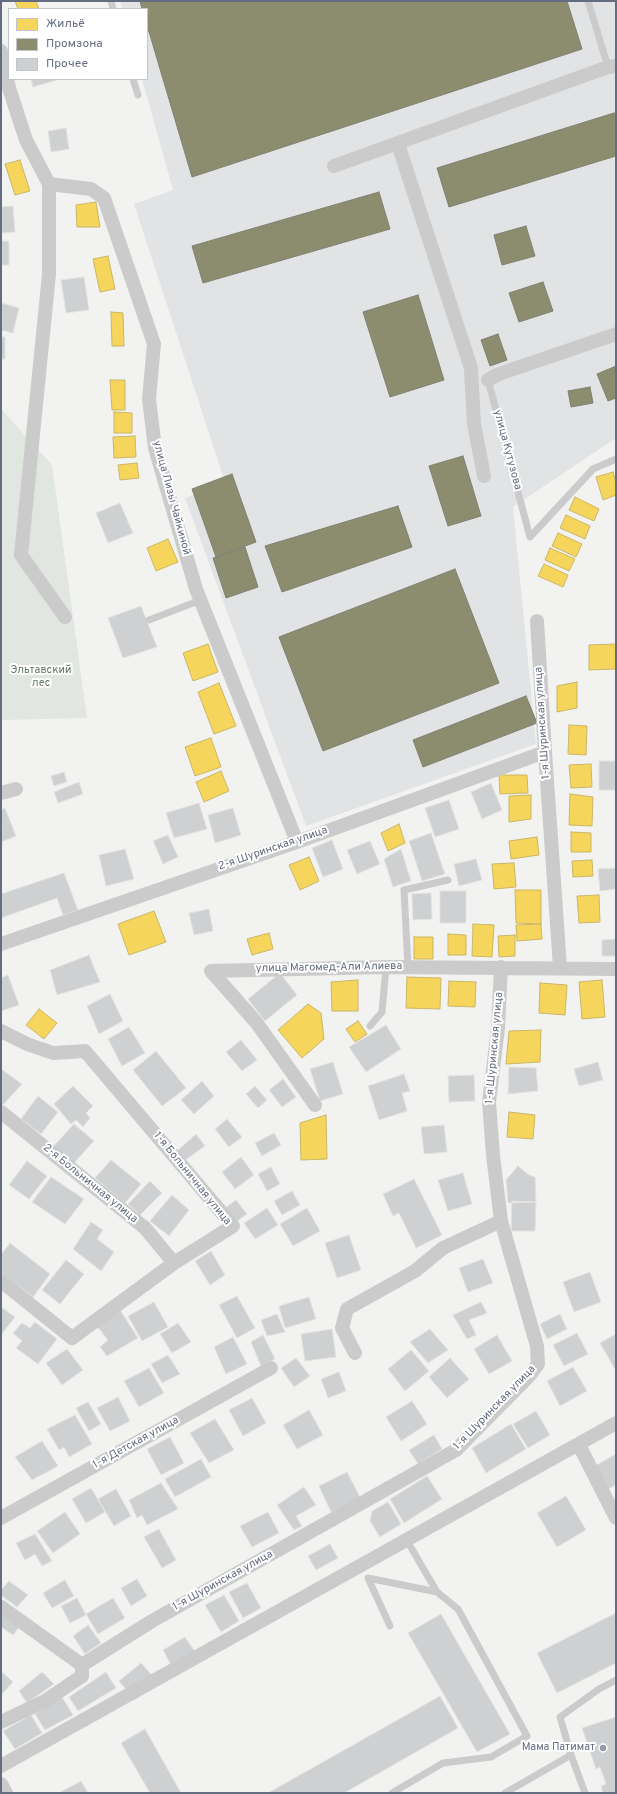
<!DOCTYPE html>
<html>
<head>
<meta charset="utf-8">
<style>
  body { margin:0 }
  #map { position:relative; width:617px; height:1794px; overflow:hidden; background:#f2f3f1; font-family:Overpass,sans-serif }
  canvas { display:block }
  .frame { position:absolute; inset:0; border:2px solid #646c80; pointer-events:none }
  .legend { position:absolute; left:8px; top:8px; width:140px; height:72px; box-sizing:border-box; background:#fff; border:1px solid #c1c4cc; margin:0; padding:5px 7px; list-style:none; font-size:12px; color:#646c80 }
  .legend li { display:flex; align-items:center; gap:8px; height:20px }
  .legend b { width:20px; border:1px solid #c1c4cc }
</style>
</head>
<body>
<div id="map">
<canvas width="617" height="1794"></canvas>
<div class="frame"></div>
<ul class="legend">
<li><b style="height:11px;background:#f6d55c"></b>Жильё</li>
<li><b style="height:11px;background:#8c8c6e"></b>Промзона</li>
<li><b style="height:11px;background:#cfd0d1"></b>Прочее</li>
</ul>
</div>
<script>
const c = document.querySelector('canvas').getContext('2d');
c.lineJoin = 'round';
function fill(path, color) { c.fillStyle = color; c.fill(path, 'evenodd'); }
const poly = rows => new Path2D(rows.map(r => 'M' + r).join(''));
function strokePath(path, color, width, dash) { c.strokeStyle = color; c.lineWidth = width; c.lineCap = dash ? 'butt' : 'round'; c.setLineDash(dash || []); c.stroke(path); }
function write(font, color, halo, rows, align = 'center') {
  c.font = font + ' Overpass,sans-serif'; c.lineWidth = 4; c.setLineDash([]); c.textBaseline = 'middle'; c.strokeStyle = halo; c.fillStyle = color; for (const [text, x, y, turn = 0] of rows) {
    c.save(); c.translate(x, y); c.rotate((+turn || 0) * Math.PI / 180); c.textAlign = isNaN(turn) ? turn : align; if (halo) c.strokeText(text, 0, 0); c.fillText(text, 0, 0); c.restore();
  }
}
const built = poly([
  [120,1,616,1,616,438,513,507,536,744,306,826,185,498,225,482,134,204,173,190,142,79,147,79,147,9,122,9]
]);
const green = poly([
  [1,409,52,465,87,718,1,720]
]);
const homes = poly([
  [15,1,36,1,39,9,18,9,15,1],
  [20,160,30,191,15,195,5,164,20,160],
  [96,202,100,227,77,227,76,205,96,202],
  [108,256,115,289,100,292,93,259,108,256],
  [111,312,123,313,124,346,112,346,111,312],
  [110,380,125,380,125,410,112,410,110,380],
  [114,412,132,413,132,433,114,433,114,412],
  [135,436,136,457,114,458,113,437,135,436],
  [137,463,139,478,120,480,118,465,137,463],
  [613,472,616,482,616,495,603,500,596,477,613,472],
  [575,497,599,509,594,521,569,510,575,497],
  [566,515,590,526,585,539,560,528,566,515],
  [558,533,582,544,576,557,552,546,558,533],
  [168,539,178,562,156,571,147,548,168,539],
  [550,548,575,559,569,571,545,560,550,548],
  [544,564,568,575,563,587,538,576,544,564],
  [208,644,218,672,193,681,183,653,208,644],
  [616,644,616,669,589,670,589,645,616,644],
  [577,682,577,708,557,712,557,686,577,682],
  [219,683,236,726,214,734,198,692,219,683],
  [569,725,587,726,586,755,568,754,569,725],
  [211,738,221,767,195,776,185,747,211,738],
  [591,764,592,787,571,788,569,765,591,764],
  [221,771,229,791,204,802,196,782,221,771],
  [499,775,527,775,528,793,500,794,499,775],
  [570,794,593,797,592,826,569,825,570,794],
  [531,795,531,819,509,822,509,796,531,795],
  [399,824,405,843,388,851,381,833,399,824],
  [571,832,591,833,591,852,571,852,571,832],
  [537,837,539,855,511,859,509,841,537,837],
  [309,857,319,881,300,890,289,865,309,857],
  [592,860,593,876,573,877,572,861,592,860],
  [514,863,516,887,494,889,492,864,514,863],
  [515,890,541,890,541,924,516,923,515,890],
  [599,895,600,922,579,923,577,896,599,895],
  [154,911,166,942,129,955,118,924,154,911],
  [473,924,494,925,492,957,472,956,473,924],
  [541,924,542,939,517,941,516,925,541,924],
  [269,933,273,949,252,955,247,939,269,933],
  [448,934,466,935,466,955,448,955,448,934],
  [515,935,515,956,499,957,498,936,515,935],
  [414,937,433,937,433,959,414,959,414,937],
  [407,977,441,978,440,1009,406,1008,407,977],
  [358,980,358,1011,332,1011,331,982,358,980],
  [602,980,605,1017,582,1019,579,982,602,980],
  [449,981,476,982,475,1007,448,1006,449,981],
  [540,983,567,985,565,1015,539,1013,540,983],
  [308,1004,321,1013,324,1039,302,1058,278,1030,308,1004],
  [39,1009,57,1023,44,1039,26,1025,39,1009],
  [358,1021,367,1034,355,1042,346,1029,358,1021],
  [541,1030,540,1062,506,1064,509,1031,541,1030],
  [509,1112,535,1115,533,1139,507,1137,509,1112],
  [326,1115,327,1159,301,1160,300,1123,326,1115]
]);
const industry = poly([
  [140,1,567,1,582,49,192,177,147,25,147,9,142,9,140,1],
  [614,113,616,120,616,156,449,207,437,168,614,113],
  [379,192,390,229,203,283,192,246,379,192],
  [526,226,535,256,502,265,494,235,526,226],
  [543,282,553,311,519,322,509,293,543,282],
  [418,295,444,380,390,397,363,312,418,295],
  [498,334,507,360,490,366,481,340,498,334],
  [616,366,616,398,608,401,597,374,616,366],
  [590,387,593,403,571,407,568,391,590,387],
  [463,456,481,516,448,526,429,466,463,456],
  [232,474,256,542,216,557,192,489,232,474],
  [398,506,412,547,282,592,265,546,398,506],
  [245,547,258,587,226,598,213,558,245,547],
  [455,569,499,683,323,751,279,637,455,569],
  [526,696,537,723,423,767,413,740,526,696]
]);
const building = poly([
  [31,79,57,79,57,80,33,87,31,79],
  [66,128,69,149,51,152,48,131,66,128],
  [13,206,15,232,1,233,1,207,13,206],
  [1,241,9,241,9,265,1,265,1,241],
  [84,277,89,310,66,313,61,280,84,277],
  [1,303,19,308,13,333,1,330,1,303],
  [1,337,5,337,5,359,1,359,1,337],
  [120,503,133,533,108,543,96,513,120,503],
  [141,606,157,647,123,658,108,618,141,606],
  [599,761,616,761,616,790,599,790,599,761],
  [64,772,67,782,54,786,51,776,64,772],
  [79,782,83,794,58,803,54,792,79,782],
  [491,783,502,810,482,819,471,792,491,783],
  [449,800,459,829,435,837,425,808,449,800],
  [199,803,207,829,174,838,166,813,199,803],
  [5,808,16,836,1,842,1,810,5,808],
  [233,808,241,835,215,843,208,815,233,808],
  [431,833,445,874,422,881,409,841,431,833],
  [168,835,178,857,163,864,153,841,168,835],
  [332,840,343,869,323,877,312,848,332,840],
  [370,841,380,864,357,874,347,850,370,841],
  [125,849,134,879,106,886,99,855,125,849],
  [401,849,411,881,393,887,384,859,401,849],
  [476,859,482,880,459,886,454,864,476,859],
  [616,868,616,889,600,891,598,869,616,868],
  [64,873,78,910,63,915,57,898,1,918,1,894,64,873],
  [440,891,466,891,466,923,440,923,440,891],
  [431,893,432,919,413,920,412,894,431,893],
  [209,909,213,931,194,935,189,913,209,909],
  [616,939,616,956,602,956,602,940,616,939],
  [89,955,100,982,57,995,50,970,89,955],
  [280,973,297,995,265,1021,248,999,280,973],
  [8,975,19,1005,1,1011,1,978,8,975],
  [110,994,123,1021,99,1034,87,1006,110,994],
  [386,1025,401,1049,366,1072,349,1047,386,1025],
  [129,1027,145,1053,122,1066,108,1039,129,1027],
  [241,1040,257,1060,242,1071,226,1052,241,1040],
  [156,1051,186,1088,162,1106,133,1070,156,1051],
  [333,1062,343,1094,320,1101,310,1069,333,1062],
  [598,1062,603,1080,579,1086,574,1069,598,1062],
  [509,1067,536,1068,538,1091,508,1094,509,1067],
  [1,1069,22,1084,3,1105,1,1103,1,1069],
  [404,1074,410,1091,402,1093,407,1111,379,1120,368,1086,404,1074],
  [474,1075,475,1101,449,1102,448,1076,474,1075],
  [283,1079,296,1097,282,1107,269,1090,283,1079],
  [202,1081,214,1096,194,1114,181,1100,202,1081],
  [73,1086,93,1106,86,1113,90,1118,83,1127,76,1120,71,1124,54,1104,73,1086],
  [255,1086,267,1100,258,1108,246,1094,255,1086],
  [38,1096,58,1112,41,1134,21,1119,38,1096],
  [227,1119,242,1137,229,1147,215,1129,227,1119],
  [74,1124,94,1141,73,1164,52,1148,74,1124],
  [444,1125,447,1152,424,1154,421,1127,444,1125],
  [274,1133,281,1145,262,1156,255,1143,274,1133],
  [196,1134,205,1146,184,1161,176,1152,196,1134],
  [241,1157,254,1175,235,1189,222,1172,241,1157],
  [111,1160,141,1184,125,1203,95,1178,111,1160],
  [27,1161,47,1176,29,1199,9,1185,27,1161],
  [518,1166,529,1175,535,1177,536,1202,508,1203,506,1180,518,1166],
  [271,1167,280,1184,267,1191,258,1174,271,1167],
  [463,1173,472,1204,448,1211,438,1180,463,1173],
  [51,1177,84,1199,65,1224,32,1202,51,1177],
  [414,1179,442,1235,416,1248,399,1213,393,1216,383,1194,414,1179],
  [150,1181,162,1193,140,1215,128,1204,150,1181],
  [292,1191,300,1205,282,1215,274,1201,292,1191],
  [172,1195,189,1210,169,1236,150,1221,172,1195],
  [236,1200,247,1214,236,1222,225,1208,236,1200],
  [512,1201,536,1202,535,1231,511,1231,512,1201],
  [267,1208,278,1225,255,1239,244,1223,267,1208],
  [307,1208,320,1231,293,1246,280,1224,307,1208],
  [91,1222,103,1230,97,1239,114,1252,101,1271,73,1249,91,1222],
  [349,1235,361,1270,337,1278,325,1243,349,1235],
  [10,1243,50,1274,33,1297,1,1273,1,1255,10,1243],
  [211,1251,225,1275,210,1285,195,1261,211,1251],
  [483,1259,493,1283,468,1292,459,1268,483,1259],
  [66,1260,84,1274,60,1304,42,1290,66,1260],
  [590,1272,601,1302,574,1312,563,1282,590,1272],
  [237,1296,255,1328,237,1338,219,1305,237,1296],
  [309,1297,316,1319,285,1328,279,1306,309,1297],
  [154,1302,168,1327,142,1341,128,1316,154,1302],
  [481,1302,487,1313,469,1320,476,1335,467,1339,453,1315,481,1302],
  [1,1307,15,1317,1,1335,1,1307],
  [120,1310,138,1338,107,1356,100,1347,108,1340,96,1325,120,1310],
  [277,1314,285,1332,267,1336,261,1320,277,1314],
  [560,1314,567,1329,547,1339,540,1324,560,1314],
  [35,1322,57,1339,38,1364,16,1348,22,1341,13,1333,22,1323,30,1328,35,1322],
  [178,1323,191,1342,172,1353,160,1334,178,1323],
  [332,1329,336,1357,305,1361,301,1334,332,1329],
  [430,1329,448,1350,428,1363,410,1342,430,1329],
  [577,1333,588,1354,564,1366,553,1345,577,1333],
  [616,1334,616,1371,600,1343,616,1334],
  [263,1335,275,1359,261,1366,251,1342,263,1335],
  [497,1335,512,1361,489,1374,474,1349,497,1335],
  [233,1337,247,1364,226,1374,214,1347,233,1337],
  [67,1349,83,1370,62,1385,46,1363,67,1349],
  [411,1350,429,1371,405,1391,388,1369,411,1350],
  [168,1355,180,1374,162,1383,151,1364,168,1355],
  [296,1358,310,1376,294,1387,281,1368,296,1358],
  [450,1358,469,1379,447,1398,429,1377,450,1358],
  [573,1367,587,1391,560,1406,547,1381,573,1367],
  [149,1368,164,1393,139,1407,124,1381,149,1368],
  [339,1372,346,1391,328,1398,321,1379,339,1372],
  [118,1397,130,1421,110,1431,97,1408,118,1397],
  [252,1398,266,1423,243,1436,229,1410,252,1398],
  [412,1401,427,1424,401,1441,386,1417,412,1401],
  [88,1402,101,1424,89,1431,76,1408,88,1402],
  [309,1410,323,1435,297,1449,283,1425,309,1410],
  [536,1411,550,1435,528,1448,513,1424,536,1411],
  [75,1415,92,1444,69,1457,64,1447,59,1450,47,1429,75,1415],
  [215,1419,234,1450,209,1463,190,1433,215,1419],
  [511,1424,526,1449,486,1473,472,1448,511,1424],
  [434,1435,442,1449,418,1464,409,1450,434,1435],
  [170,1437,184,1463,161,1475,147,1449,170,1437],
  [42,1441,58,1466,32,1480,15,1457,42,1441],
  [616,1454,616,1485,608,1489,595,1466,616,1454],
  [201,1459,211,1477,175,1497,165,1479,201,1459],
  [347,1472,361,1499,331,1512,319,1486,347,1472],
  [427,1476,442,1499,404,1523,390,1499,427,1476],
  [161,1483,178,1509,147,1525,142,1515,137,1518,129,1500,161,1483],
  [304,1487,316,1505,296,1516,302,1526,294,1530,277,1505,304,1487],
  [91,1488,105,1512,86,1523,72,1499,91,1488],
  [116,1489,131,1516,114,1526,98,1499,116,1489],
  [566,1496,586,1530,557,1547,537,1513,566,1496],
  [388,1502,401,1524,380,1537,370,1521,372,1511,388,1502],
  [65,1512,80,1534,53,1553,37,1531,65,1512],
  [268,1512,279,1533,252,1547,240,1526,268,1512],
  [159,1529,176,1560,162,1568,144,1537,159,1529],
  [35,1534,52,1561,42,1566,35,1554,25,1560,16,1543,35,1534],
  [330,1544,338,1558,316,1570,308,1556,330,1544],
  [137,1579,147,1596,131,1606,121,1588,137,1579],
  [65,1580,74,1596,52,1608,43,1593,65,1580],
  [9,1581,28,1595,17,1607,1,1595,1,1590,9,1581],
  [247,1583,261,1608,243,1618,229,1592,247,1583],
  [224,1595,239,1621,221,1632,205,1605,224,1595],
  [77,1598,86,1615,70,1623,61,1606,77,1598],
  [113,1598,125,1618,98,1634,86,1614,113,1598],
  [616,1613,616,1663,557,1693,537,1653,616,1613],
  [1,1614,19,1627,13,1635,1,1627,1,1614],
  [441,1614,510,1734,477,1752,408,1633,441,1614],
  [88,1625,101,1643,85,1654,73,1636,88,1625],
  [185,1637,200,1659,176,1674,163,1650,185,1637],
  [141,1663,158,1682,135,1700,119,1681,141,1663],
  [1,1671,13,1682,1,1695,1,1671],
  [42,1672,54,1684,27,1703,19,1691,42,1672],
  [106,1672,116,1688,78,1711,69,1697,106,1672],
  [440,1696,458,1728,344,1793,268,1793,440,1696],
  [62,1697,73,1715,45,1730,35,1714,62,1697],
  [31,1715,42,1733,15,1749,3,1731,31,1715],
  [616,1717,616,1793,603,1793,601,1786,606,1784,600,1767,596,1769,582,1728,616,1717],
  [145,1729,181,1793,150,1793,121,1743,145,1729],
  [81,1781,88,1793,59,1793,81,1781]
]);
const lane = poly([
  [111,1,113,9],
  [588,1,608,67],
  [133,79,138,95],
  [488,380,530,537,593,469,616,459],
  [149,620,201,600],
  [408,967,404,890,448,880],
  [370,1026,382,1012,386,967],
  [406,1539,437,1592],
  [390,1626,368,1578,437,1592,458,1609,527,1736,491,1757,443,1763,392,1793],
  [571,1755,585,1793],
  [505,1793,571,1755,560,1717,599,1689,616,1680]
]);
const street = poly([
  [1,51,9,88,26,140,49,184,91,189,104,198,154,344,149,399,155,448,196,589,297,842],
  [398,144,471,368,474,424,484,476],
  [334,166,608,67,616,66],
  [49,184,49,274,21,555,65,617],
  [488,380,499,374,616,334],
  [537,621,545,752,560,967],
  [1,793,16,789],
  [1,944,297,842,545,752],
  [1,1031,27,1044,53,1053,85,1051,233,1226,174,1263,72,1338,1,1281],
  [315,1105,256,1022,211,971,386,967,616,969],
  [1,1112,145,1228,174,1263],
  [355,1353,342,1328,347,1309,415,1271,443,1248,501,1221],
  [579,1445,616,1518],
  [1,1518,271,1368],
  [1,1607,82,1665,82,1676,45,1701,1,1722],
  [82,1665,152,1621,456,1450,529,1376,538,1364,537,1346,501,1221,493,1155,489,1102,498,1028,501,967],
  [1,1766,616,1423],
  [1,1784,6,1793]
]);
const markers = [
  [603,1748,4,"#969ba8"]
];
const streetNames = [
  ["улица Кутузова",507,450,75],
  ["улица Лизы Чайкиной",171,498,75],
  ["1-я Шуринская улица",543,723,-94],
  ["2-я Шуринская улица",273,849,-19],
  ["улица Магомед-Али Алиева",329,968,-1],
  ["1-я Шуринская улица",495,1048,-85],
  ["1-я Больничная улица",192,1179,51],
  ["2-я Больничная улица",90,1184,39],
  ["1-я Шуринская улица",495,1408,-46],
  ["1-я Детская улица",136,1443,-29],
  ["1-я Шуринская улица",223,1581,-29]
];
const parkNames = [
  ["Эльтавский",41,671],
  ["лес",41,684]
];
const poiNames = [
  ["Мама Патимат",595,1748]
];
fill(built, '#e2e3e4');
fill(green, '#e1e6e0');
fill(homes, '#f6d55c');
strokePath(homes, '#cab667', 1);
fill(industry, '#8c8c6e');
strokePath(industry, '#808273', 1);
fill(building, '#cfd0d1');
strokePath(building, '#e2e2e1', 1);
strokePath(lane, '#cbcbcc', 7);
strokePath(street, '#cbcbcc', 14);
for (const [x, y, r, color] of markers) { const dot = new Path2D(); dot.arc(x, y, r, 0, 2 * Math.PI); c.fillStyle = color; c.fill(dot); strokePath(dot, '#fff', 1.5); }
write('11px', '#646c80', '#fff', streetNames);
write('11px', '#637864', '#fff', parkNames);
write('11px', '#646c80', '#fff', poiNames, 'right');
</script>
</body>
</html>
